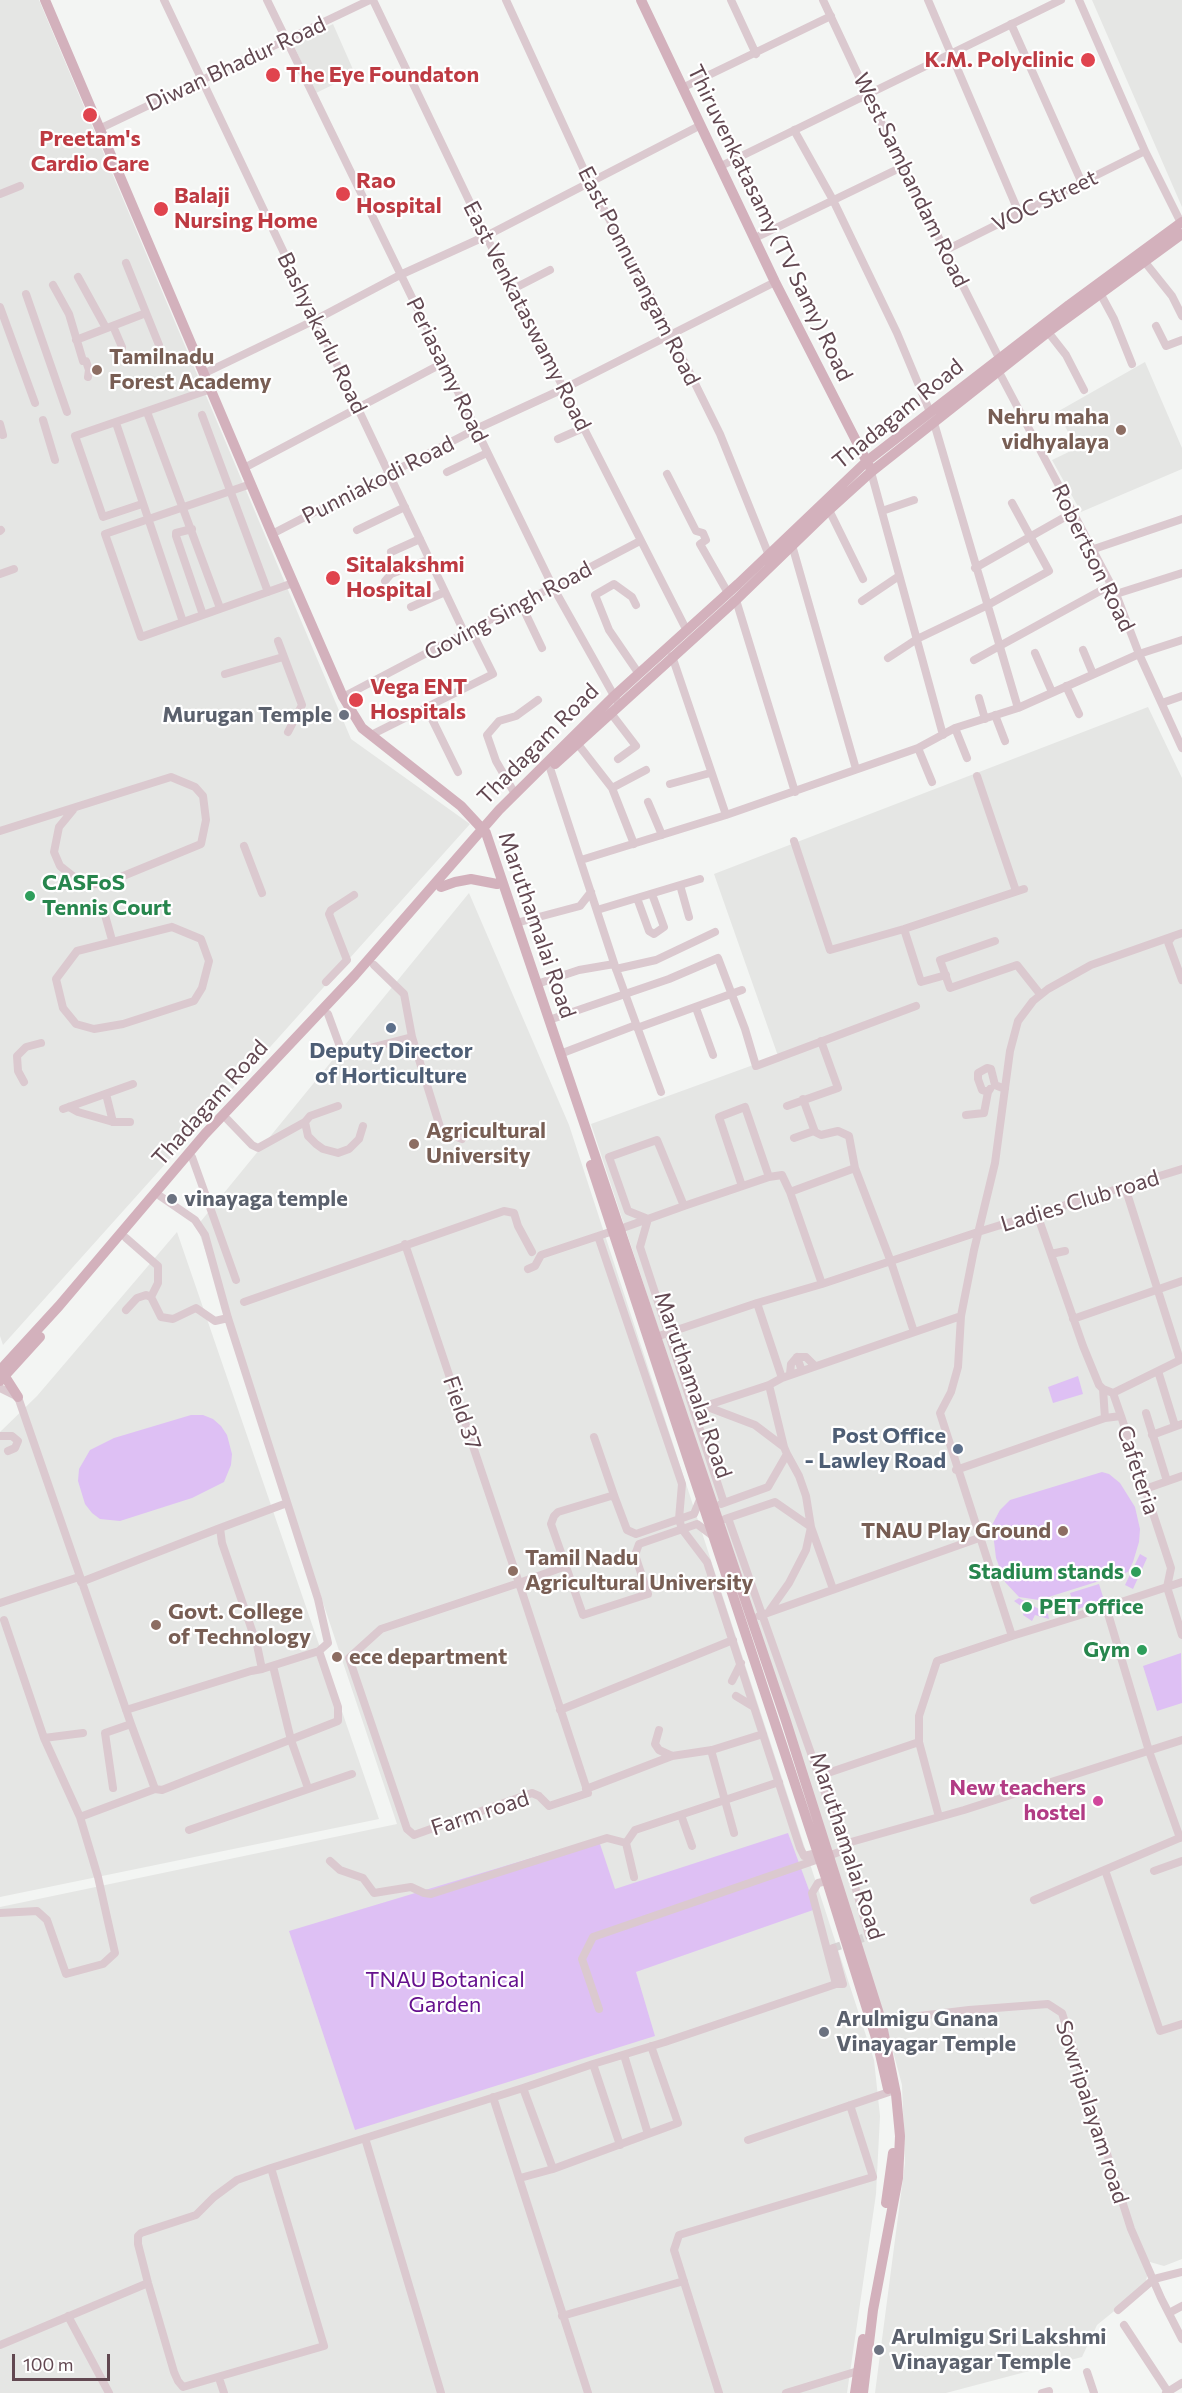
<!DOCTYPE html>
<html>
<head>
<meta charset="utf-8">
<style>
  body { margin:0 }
  #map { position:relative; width:1182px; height:2393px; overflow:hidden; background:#f3f5f3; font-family:Commissioner,sans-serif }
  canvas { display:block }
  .scale { position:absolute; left:12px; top:2354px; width:98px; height:27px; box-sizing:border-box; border:3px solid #624851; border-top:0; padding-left:8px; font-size:18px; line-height:21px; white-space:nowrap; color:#624851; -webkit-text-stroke:4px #fff; paint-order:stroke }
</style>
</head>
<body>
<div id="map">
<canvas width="1182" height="2393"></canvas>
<div class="scale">100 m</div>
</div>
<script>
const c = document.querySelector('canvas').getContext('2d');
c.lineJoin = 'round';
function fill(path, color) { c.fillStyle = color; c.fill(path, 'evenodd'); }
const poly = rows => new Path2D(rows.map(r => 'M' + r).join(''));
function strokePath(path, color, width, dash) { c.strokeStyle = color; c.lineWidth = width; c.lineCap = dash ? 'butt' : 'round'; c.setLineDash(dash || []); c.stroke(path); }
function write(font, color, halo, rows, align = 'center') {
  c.font = font + ' Commissioner,sans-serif'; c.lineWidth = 4.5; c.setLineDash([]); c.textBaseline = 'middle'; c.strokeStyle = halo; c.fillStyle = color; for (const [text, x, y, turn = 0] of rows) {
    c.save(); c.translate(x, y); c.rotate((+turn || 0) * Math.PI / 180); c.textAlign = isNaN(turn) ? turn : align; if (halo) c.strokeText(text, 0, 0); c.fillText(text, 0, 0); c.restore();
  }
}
const education = poly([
  [0,0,39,0,351,739,470,824,3,1345,0,1336],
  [1092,0,1182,0,1182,207],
  [333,24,355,74,316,93,293,44],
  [1145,362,1182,448,1182,469,1081,512,1052,460,1077,448,1057,412],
  [1148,707,1182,778,1182,2259,1164,2266,1150,2262,1145,2286,1097,2325,1082,2357,946,2393,875,2393,905,2163,902,2085,881,2006,591,1124,778,1056,714,874],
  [469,893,569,1125,874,2060,880,2116,876,2194,847,2393,0,2393,0,1907,397,1824,197,1226],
  [177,1232,379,1819,0,1897,0,1432,37,1396]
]);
const green = poly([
  [1078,1376,1083,1394,1053,1403,1048,1387],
  [191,1415,203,1415,213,1419,221,1426,227,1435,232,1454,231,1465,224,1482,192,1498,120,1521,100,1519,92,1513,85,1504,78,1481,79,1469,90,1450,114,1438],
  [1102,1472,1109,1474,1120,1483,1135,1507,1140,1529,1139,1542,1133,1562,1128,1572,1039,1600,1019,1597,1005,1582,996,1558,992,1525,1000,1510,1010,1500],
  [1140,1554,1147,1558,1133,1589,1125,1585],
  [1099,1584,1104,1600,1075,1610,1070,1593],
  [1019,1598,1048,1614,1049,1619,1035,1615,1032,1621,1023,1615,1025,1609,1014,1601],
  [1181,1653,1182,1703,1157,1711,1143,1666],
  [788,1833,816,1909,636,1972,655,2036,355,2130,289,1931,598,1838,615,1889]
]);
const minorTunnel = poly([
  [833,1948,869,1936]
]);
const minor = poly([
  [164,0,465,634],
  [267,0,553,587,617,701],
  [373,0,486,236,686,629],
  [506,0,590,183,670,333,720,434,768,553],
  [731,0,756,54],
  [823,0,867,94,999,358,999,372,1116,594,1139,654,1182,748],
  [928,0,1019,213],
  [1079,0,1145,151,1181,223],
  [1011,24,1082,183],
  [682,88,831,16],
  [101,128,370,0],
  [794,130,833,200,897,333,930,412],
  [721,166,1061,0],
  [0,194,20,186],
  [755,238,904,166],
  [946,250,1145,151],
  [1144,261,1172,296,1182,316],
  [126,263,159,345],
  [78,277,106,328],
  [53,285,69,314,83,361,86,361,89,370,88,377],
  [513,289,550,270],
  [1100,293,1114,319,1132,364],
  [26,294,67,412],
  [0,307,35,403],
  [113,326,122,347],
  [1156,326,1166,346,1182,340],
  [1048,332,1066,355,1084,390],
  [76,340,146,313],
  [205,373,315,320,400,275,486,236,701,125],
  [147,412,220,608],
  [202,415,268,592],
  [43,420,55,460],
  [116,423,183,622],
  [934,423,1018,708],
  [0,424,3,435],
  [558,439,583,428],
  [244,468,443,363],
  [447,472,487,453],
  [871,472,943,735],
  [667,474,696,531,703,533,706,540,700,544,728,593],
  [251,484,105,534,141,637,293,583],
  [142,504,103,517,75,436,211,389],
  [829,510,863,579],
  [882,511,914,500],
  [192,529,176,533,176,536,203,615],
  [357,530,405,507],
  [0,531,1,530],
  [272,534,476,429,563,389,775,282],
  [792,545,856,769],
  [1091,550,1182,519],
  [391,552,420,539],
  [975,568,1072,513],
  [0,574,14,569],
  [385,581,391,574,430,559],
  [1116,594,1182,573],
  [736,600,795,792],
  [862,601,899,576],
  [521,604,542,648],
  [636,605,632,597,614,584,595,595,609,630,639,674],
  [411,607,445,592],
  [278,641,302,705,288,732],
  [1083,650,1093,674],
  [1035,653,1052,692],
  [672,656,726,815],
  [888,658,917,639,986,606,1049,571,1012,503],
  [974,660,1111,585],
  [225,674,283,657],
  [1066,686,1079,714],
  [343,697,640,541],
  [979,698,985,719],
  [1162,703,1182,696],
  [426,707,458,772],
  [610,712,636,746,618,759],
  [995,715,1005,741],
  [955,728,967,758],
  [371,735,493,674,471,630],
  [577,743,612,788,634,844],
  [918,748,932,782],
  [550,768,616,969,661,1092],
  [977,776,1016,891],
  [670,784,710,773],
  [612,788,646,770],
  [515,794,496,761,487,735,499,721,516,716,538,700],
  [648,802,662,835],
  [0,831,171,777,195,787,203,796,206,820,201,844,111,881,90,885,79,881,60,866,54,852,59,827,73,810],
  [794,841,830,950,904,929,1024,889],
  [244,846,262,893],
  [581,860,726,815,918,748,955,728,1018,708,1139,654,1182,640],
  [680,885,689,917],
  [637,898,649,931,654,934,664,927,652,894],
  [103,908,112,940],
  [597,910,700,879],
  [516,923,580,906,591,892],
  [172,927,201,939,209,961,202,988,194,1001,123,1024,94,1029,76,1024,63,1008,56,979,77,951,172,927],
  [904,929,921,982,946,975],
  [1172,937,1168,942,1182,980],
  [995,941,940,960,950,988,1017,965,1040,994],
  [374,965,404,994,412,1037,441,1130,462,1139],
  [616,969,656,960,715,932],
  [326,982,347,960,329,914,331,910,354,895],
  [537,984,579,970,614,964],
  [696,1008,713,1055],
  [328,1014,343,1055,412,1037],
  [549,1020,669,979,718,958,745,1029,756,1066,916,1006],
  [637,1028,742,990],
  [560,1054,636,1025],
  [24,1082,18,1071,17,1056,26,1047,41,1043],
  [988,1092,982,1090,978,1079,978,1073,987,1068,991,1069,995,1085,1005,1089],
  [106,1094,113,1122],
  [803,1099,815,1132,821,1135,838,1131,849,1136,855,1168],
  [787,1106,838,1088,821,1041],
  [69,1107,78,1112,113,1122,130,1122],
  [63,1109,133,1084],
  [966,1115,984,1113,988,1092,990,1089],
  [227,1119,252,1145,258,1148,305,1122,310,1116,338,1106],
  [305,1122,308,1136,316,1144,323,1149,338,1153,349,1149,359,1139,363,1126],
  [794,1138,814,1131],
  [192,1157,236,1280],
  [742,1186,719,1117,745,1107,769,1177],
  [1125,1187,1180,1360],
  [160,1196,195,1220,205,1235,228,1318,318,1599,328,1643,319,1651,262,1669],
  [1037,1214,1083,1346,1099,1385,1103,1389,1113,1393],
  [620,1229,684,1206],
  [598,1236,682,1484,679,1519,682,1529,707,1562,754,1707,736,1696],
  [405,1244,519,1583,588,1793,549,1806,539,1796,532,1793,414,1835,407,1829,349,1658,381,1629,519,1583,566,1566],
  [1051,1254,1065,1251],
  [528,1269,535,1266,541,1255,613,1231],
  [822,1284,978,1232,1182,1169],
  [151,1297,161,1317,173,1319,196,1308,215,1321,228,1318],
  [244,1302,504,1211,514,1213,518,1226,532,1252],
  [757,1303,822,1284,790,1192],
  [126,1310,137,1298,146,1295,151,1297,158,1283,158,1266,126,1238],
  [1073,1319,1182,1281],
  [656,1337,757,1303,782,1378,961,1316],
  [802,1371,797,1357,806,1357,815,1366],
  [1158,1371,1175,1426],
  [790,1374,791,1364,797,1357],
  [769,1385,784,1447],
  [0,1388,18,1397,131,1724,155,1789,162,1790,338,1721,338,1707,319,1651],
  [1103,1389,1105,1418],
  [705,1406,769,1385,782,1378],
  [693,1409,705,1406,755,1425,784,1447,787,1454,768,1487,721,1504],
  [1146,1413,1167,1481],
  [1121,1416,1113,1393,1182,1359],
  [1152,1435,1182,1424],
  [0,1436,12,1436,18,1441,15,1448,8,1451],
  [594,1437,615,1498],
  [787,1454,799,1476,806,1496,811,1527,833,1589],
  [956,1470,1105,1418,1121,1416,1171,1568,1167,1587,1182,1582],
  [1145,1489,1182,1476],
  [701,1497,694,1514,636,1534,627,1530,615,1498,611,1496,558,1512,554,1516,551,1524,583,1615,648,1594,635,1555,639,1544,697,1524,713,1536],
  [724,1503,640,1247,648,1219,628,1211,609,1157,657,1140,684,1206,769,1177,782,1175,790,1192,855,1168,891,1262,914,1332],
  [728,1518,819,1776],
  [725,1519,775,1502,811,1527,806,1550,789,1583,770,1610],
  [220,1528,287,1503],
  [81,1582,220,1528,222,1543,257,1645,262,1669,251,1671,126,1710],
  [0,1603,79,1577],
  [1106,1607,1167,1587,1182,1635],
  [759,1616,979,1538],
  [1012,1636,1106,1607,1149,1751,1180,1838],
  [273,1666,291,1740,308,1788],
  [732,1681,741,1663],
  [754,1707,800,1848,804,1856,817,1853],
  [560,1710,733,1640],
  [659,1730,655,1744,659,1750,672,1756],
  [44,1738,83,1733],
  [711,1750,734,1833],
  [113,1788,105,1733,131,1724],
  [586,1789,672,1756,712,1750,763,1734],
  [681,1815,692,1846],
  [80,1817,155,1789],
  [939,1817,919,1742,919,1716,937,1661,1012,1636,940,1413,951,1392,958,1367,961,1316,974,1250,995,1163,1010,1051,1018,1021,1033,1001,1048,989,1091,965,1182,933],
  [189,1830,352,1774],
  [626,1843,634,1877],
  [330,1861,340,1870,363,1878,374,1893,411,1887,424,1893,431,1894,607,1838,626,1843,635,1830,779,1782],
  [1105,1870,1160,2031,1182,2024],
  [1154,1871,1182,1861],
  [827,1881,818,1883,812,1893,836,1984],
  [1034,1900,1182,1837],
  [0,1913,37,1911,47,1920,66,1974,103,1964,115,1953,98,1877,80,1817,44,1738,4,1620],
  [869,1936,845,1850,819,1776,919,1742],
  [599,2009,582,1959,593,1937,845,1850,851,1842,964,1810,1182,1740],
  [878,2021,969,2010,1048,2004,1062,2013,1131,2229,1161,2298,1182,2339],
  [624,2055,648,2134],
  [593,2064,620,2145],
  [523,2088,553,2169],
  [493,2097,588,2393],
  [365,2138,441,2393],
  [748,2140,889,2092],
  [271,2168,324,2346,183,2387,178,2381,174,2372,148,2283,138,2244,138,2236,141,2233,196,2215,214,2197,237,2180,271,2168,523,2088,593,2064,665,2042,836,1984,843,1984,833,1948],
  [520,2178,553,2169,678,2123,651,2046],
  [1118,2310,1154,2279,1182,2272],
  [1169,2313,1182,2306],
  [68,2316,109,2393],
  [562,2316,684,2281],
  [1124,2325,1168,2392],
  [0,2345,148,2283],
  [1087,2372,1094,2393],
  [219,2378,224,2393],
  [719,2393,674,2250,679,2235,873,2177,850,2105],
  [786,2393,858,2371],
  [1042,2393,1049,2391],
  [1166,2393,1182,2383]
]);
const major = poly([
  [45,0,272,534,343,697,362,728,461,806,486,833,785,1718,881,2020,896,2094,900,2136,899,2158,898,2178,873,2310,863,2393],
  [641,0,775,282,869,466],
  [555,764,736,600,829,510,871,472,1048,332,1182,234],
  [441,887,455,882,471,879,497,884],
  [591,1165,827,1881,877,2041,888,2089],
  [2,1372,18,1397],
  [0,1375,4,1366,59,1306,205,1134,355,975,499,810,613,697,738,584,867,461,1069,305,1182,222],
  [0,1381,40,1337],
  [886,2203,893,2153],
  [855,2393,863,2339]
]);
const markers = [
  [1088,60,8,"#e0444e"],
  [273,75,8,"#e0444e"],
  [90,115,8,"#e0444e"],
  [343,194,8,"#e0444e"],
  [161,209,8,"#e0444e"],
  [97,370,6,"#8d6e63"],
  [1121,430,6,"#8d6e63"],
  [333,578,8,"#e0444e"],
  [356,700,8,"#e0444e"],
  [344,715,6,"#6b7280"],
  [30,896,6,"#2e9e5b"],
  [391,1028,6,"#5c6f8a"],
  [414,1144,6,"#8d6e63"],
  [172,1199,6,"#6b7280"],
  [958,1449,6,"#5c6f8a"],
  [1063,1531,6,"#8d6e63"],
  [513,1571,6,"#8d6e63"],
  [1136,1572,6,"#2e9e5b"],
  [1027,1607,6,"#2e9e5b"],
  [156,1625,6,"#8d6e63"],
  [1142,1650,6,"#2e9e5b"],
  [337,1657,6,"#8d6e63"],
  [1098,1801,6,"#d1479c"],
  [824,2032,6,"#6b7280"],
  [879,2350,6,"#6b7280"]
];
const healthNames = [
  ["K.M. Polyclinic",1074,60,"right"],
  ["The Eye Foundaton",286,75],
  ["Preetam's",90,139,"center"],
  ["Cardio Care",90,164,"center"],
  ["Rao",356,181],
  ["Hospital",356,206],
  ["Balaji",174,196],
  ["Nursing Home",174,221],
  ["Sitalakshmi",346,565],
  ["Hospital",346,590],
  ["Vega ENT",370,687],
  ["Hospitals",370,712]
];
const streetNames = [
  ["Diwan Bhadur Road",236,64,-25],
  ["West Sambandam Road",911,180,64],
  ["VOC Street",1045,201,-26],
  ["Thiruvenkatasamy (TV Samy) Road",770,223,64],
  ["East Ponnurangam Road",639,276,63],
  ["East Venkataswamy Road",527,316,63],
  ["Bashyakarlu Road",322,333,64],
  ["Periasamy Road",447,370,64],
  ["Thadagam Road",898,414,-39],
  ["Punniakodi Road",378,480,-27],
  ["Robertson Road",1093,558,64],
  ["Goving Singh Road",508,611,-28],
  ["Thadagam Road",538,744,-45],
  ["Maruthamalai Road",537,925,71],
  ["Thadagam Road",210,1103,-48],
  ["Ladies Club road",1080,1201,-17],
  ["Maruthamalai Road",693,1385,71],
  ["Field 37",462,1413,71],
  ["Cafeteria",1138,1470,72],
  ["Farm road",480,1813,-18],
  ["Maruthamalai Road",847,1846,72],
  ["Sowripalayam road",1092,2112,72]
];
const educationNames = [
  ["Tamilnadu",109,357],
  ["Forest Academy",109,382],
  ["Nehru maha",1109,417,"right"],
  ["vidhyalaya",1109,442,"right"],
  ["Agricultural",426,1131],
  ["University",426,1156],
  ["TNAU Play Ground",1051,1531,"right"],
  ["Tamil Nadu",525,1558],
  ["Agricultural University",525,1583],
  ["Govt. College",168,1612],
  ["of Technology",168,1637],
  ["ece department",349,1657]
];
const worshipNames = [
  ["Murugan Temple",332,715,"right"],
  ["vinayaga temple",184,1199],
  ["Arulmigu Gnana",836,2019],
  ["Vinayagar Temple",836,2044],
  ["Arulmigu Sri Lakshmi",891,2337],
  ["Vinayagar Temple",891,2362]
];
const leisureNames = [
  ["CASFoS",42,883],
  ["Tennis Court",42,908],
  ["Stadium stands",1124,1572,"right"],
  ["PET office",1039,1607],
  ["Gym",1130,1650,"right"]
];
const serviceNames = [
  ["Deputy Director",391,1051],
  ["of Horticulture",391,1076],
  ["Post Office",946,1436,"right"],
  ["- Lawley Road",946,1461,"right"]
];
const hotelNames = [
  ["New teachers",1086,1788],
  ["hostel",1086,1813]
];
const parkNames = [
  ["TNAU Botanical",445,1980],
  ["Garden",445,2005]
];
fill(education, '#e5e6e4');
fill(green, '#dec0f4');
strokePath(minorTunnel, '#d6d2d3', 8, [8, 4]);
strokePath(minor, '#dbc9cf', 8);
strokePath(major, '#d3b1bc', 10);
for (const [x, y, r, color] of markers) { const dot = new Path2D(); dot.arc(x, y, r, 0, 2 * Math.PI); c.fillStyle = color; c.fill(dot); strokePath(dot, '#fff', 2); }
write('bold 22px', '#be3a42', '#fff', healthNames, 'left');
write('22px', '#624851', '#fff', streetNames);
write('bold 22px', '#785e54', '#fff', educationNames, 'left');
write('bold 22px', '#5b616d', '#fff', worshipNames, 'left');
write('bold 22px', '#27864d', '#fff', leisureNames, 'left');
write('bold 22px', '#4e5e75', '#fff', serviceNames);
write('bold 22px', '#b23c85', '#fff', hotelNames, 'right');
write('22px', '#65108d', '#fff', parkNames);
</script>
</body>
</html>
